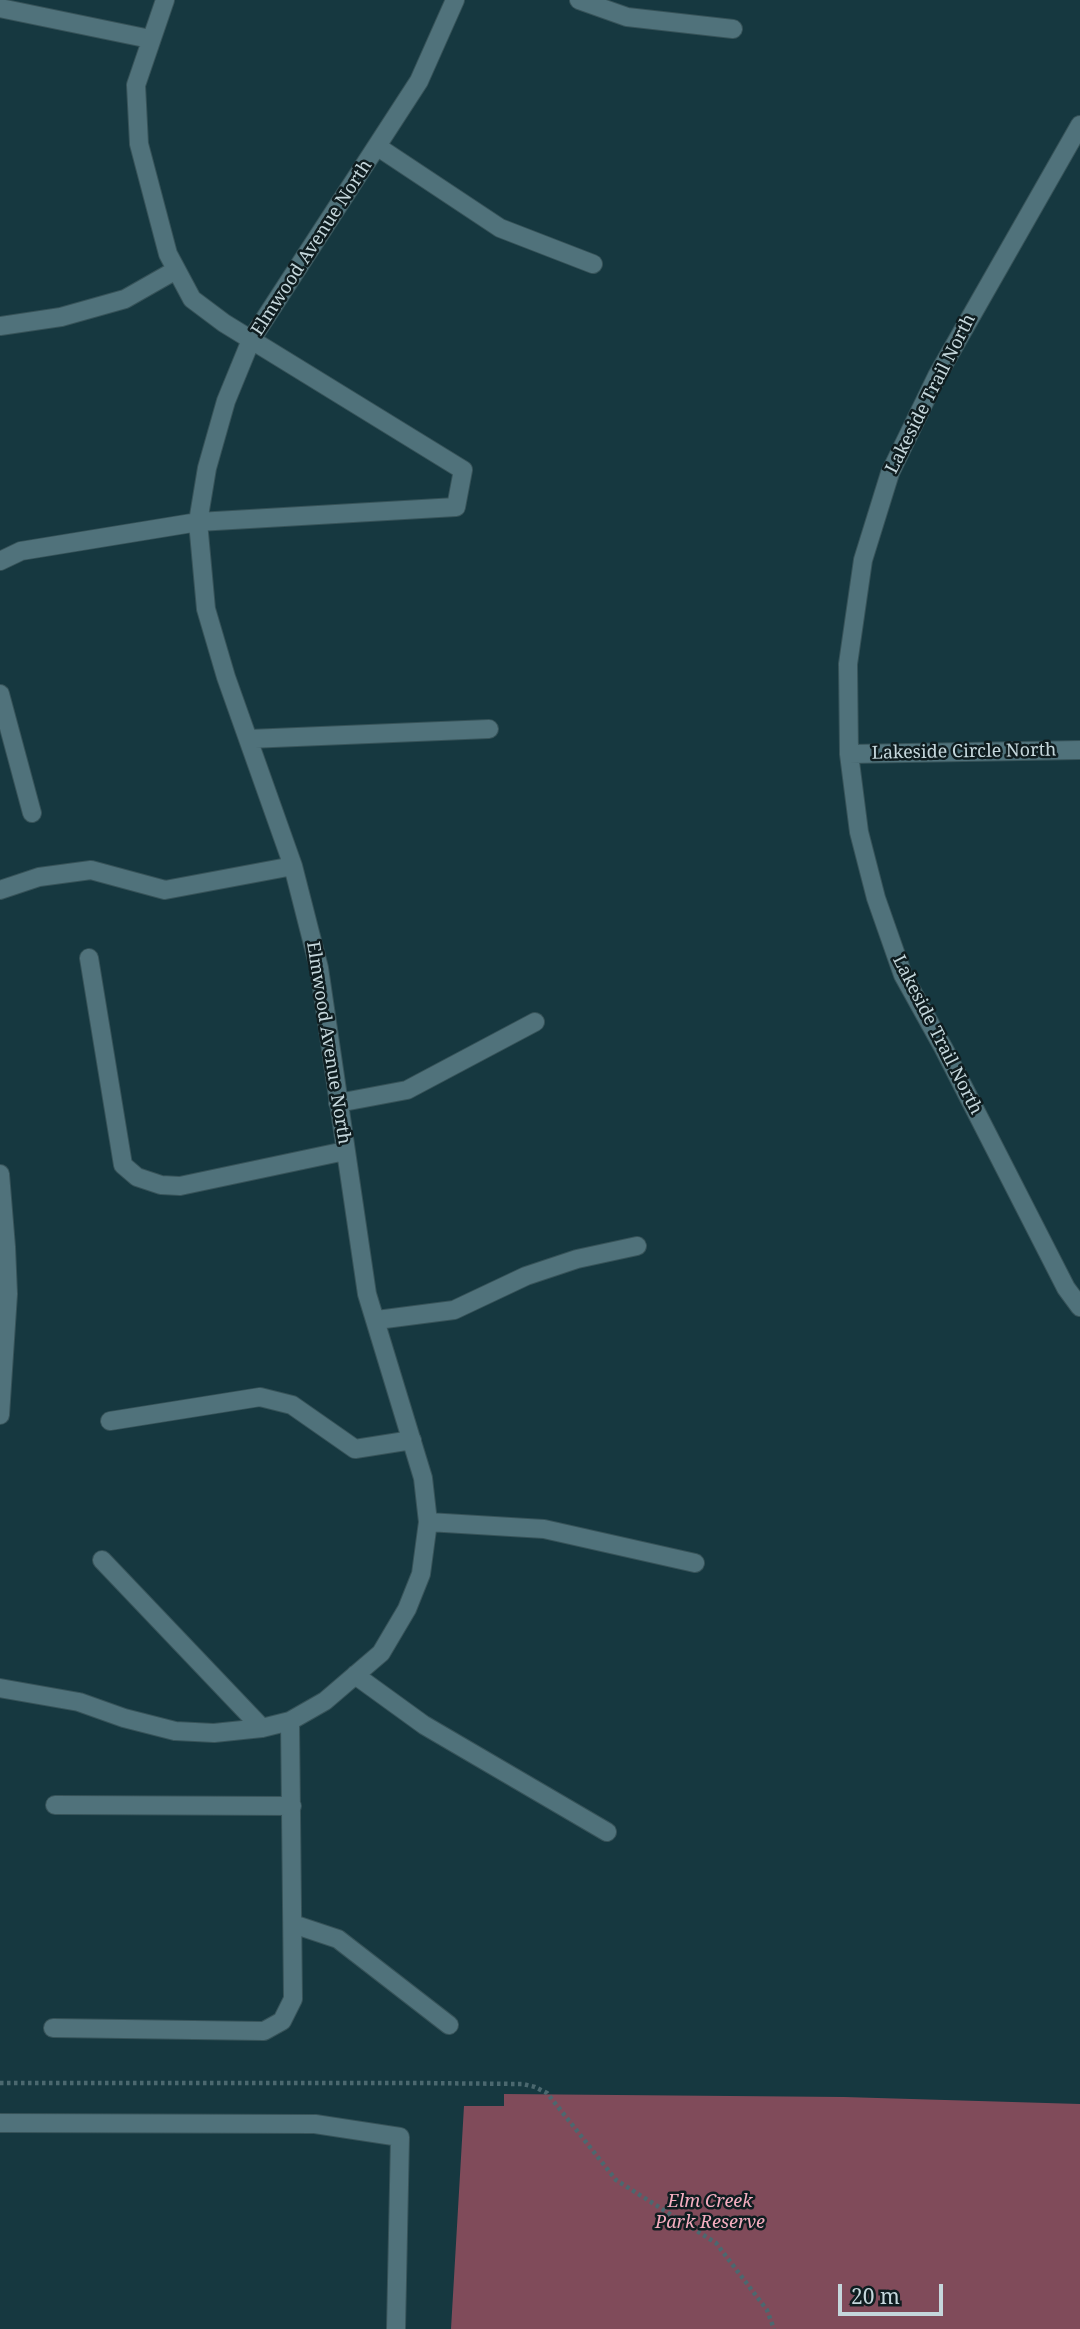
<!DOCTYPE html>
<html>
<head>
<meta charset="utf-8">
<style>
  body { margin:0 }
  #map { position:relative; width:1080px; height:2329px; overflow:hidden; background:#163840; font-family:"Noto Serif",serif }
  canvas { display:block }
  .scale { position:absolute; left:838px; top:2284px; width:105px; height:32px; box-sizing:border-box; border:4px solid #c5d7dc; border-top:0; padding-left:9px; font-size:21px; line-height:24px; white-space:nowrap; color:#c5d7dc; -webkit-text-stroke:5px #0f1d20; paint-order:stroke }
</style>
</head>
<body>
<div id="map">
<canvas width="1080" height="2329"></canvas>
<div class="scale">20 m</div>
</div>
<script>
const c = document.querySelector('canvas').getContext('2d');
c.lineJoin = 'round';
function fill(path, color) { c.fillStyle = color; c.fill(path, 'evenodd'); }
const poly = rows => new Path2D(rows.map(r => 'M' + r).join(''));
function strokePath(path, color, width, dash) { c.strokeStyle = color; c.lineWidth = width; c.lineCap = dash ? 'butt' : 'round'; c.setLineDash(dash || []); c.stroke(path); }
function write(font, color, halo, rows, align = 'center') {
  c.font = font + ' "Noto Serif",serif'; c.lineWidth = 5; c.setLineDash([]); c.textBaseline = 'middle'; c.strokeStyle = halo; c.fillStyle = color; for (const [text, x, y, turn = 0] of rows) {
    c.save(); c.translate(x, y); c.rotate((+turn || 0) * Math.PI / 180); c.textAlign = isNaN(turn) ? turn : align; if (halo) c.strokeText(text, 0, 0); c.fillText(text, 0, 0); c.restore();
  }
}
const green = poly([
  [504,2094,844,2097,1080,2104,1080,2329,451,2329,464,2106,504,2106]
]);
const path = poly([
  [0,2083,419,2083,523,2084,535,2087,547,2093,616,2180,716,2243,767,2310,774,2329]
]);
const minor = poly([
  [579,0,627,17,733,29],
  [0,8,150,39],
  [1080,125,937,376,890,473,863,560,848,664,849,754,859,832,876,898,903,975,944,1049,1066,1288,1080,1307],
  [378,147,500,228,593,264],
  [0,326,61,317,125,299,176,270],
  [0,561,21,551,198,522,456,507,463,470,224,323,192,299,168,254,139,144,136,85,165,0],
  [0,694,32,813],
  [249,739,489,729],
  [849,754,1080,750],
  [0,890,39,877,91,870,165,890,293,866],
  [89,958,123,1165,137,1177,161,1185,180,1186,345,1151],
  [338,1103,407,1090,535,1022],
  [0,1174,6,1247,8,1294,0,1415],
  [377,1320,454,1310,526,1276,577,1259,637,1246],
  [110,1421,260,1397,292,1405,355,1449,412,1440],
  [428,1522,544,1529,695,1563],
  [102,1560,262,1728],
  [355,1675,424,1725,607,1832],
  [0,1688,79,1702,124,1718,175,1731,214,1733,262,1728,290,1721,325,1701,381,1653,407,1609,421,1574,428,1522,423,1478,367,1294,319,968,293,866,226,677,206,609,198,522,207,468,226,401,251,340,419,81,455,0],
  [55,1805,292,1806],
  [293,1924,338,1939,449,2025],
  [53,2028,264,2031,282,2021,293,1999,290,1721],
  [0,2123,315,2124,400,2137,396,2329]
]);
const streetNames = [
  ["Elmwood Avenue North",312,248,-57],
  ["Lakeside Trail North",931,394,-63],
  ["Lakeside Circle North",964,752,-1],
  ["Lakeside Trail North",937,1035,63],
  ["Elmwood Avenue North",328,1043,81]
];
const parkNames = [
  ["Elm Creek",710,2202],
  ["Park Reserve",710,2223]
];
fill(green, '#804b5a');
strokePath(minor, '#375359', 20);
strokePath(path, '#4b686f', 4.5, [3.5, 3.5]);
strokePath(minor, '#50727b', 18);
write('18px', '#c5d7dc', '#0f1d20', streetNames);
write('italic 18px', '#f5aec0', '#0f1d20', parkNames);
</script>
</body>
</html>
